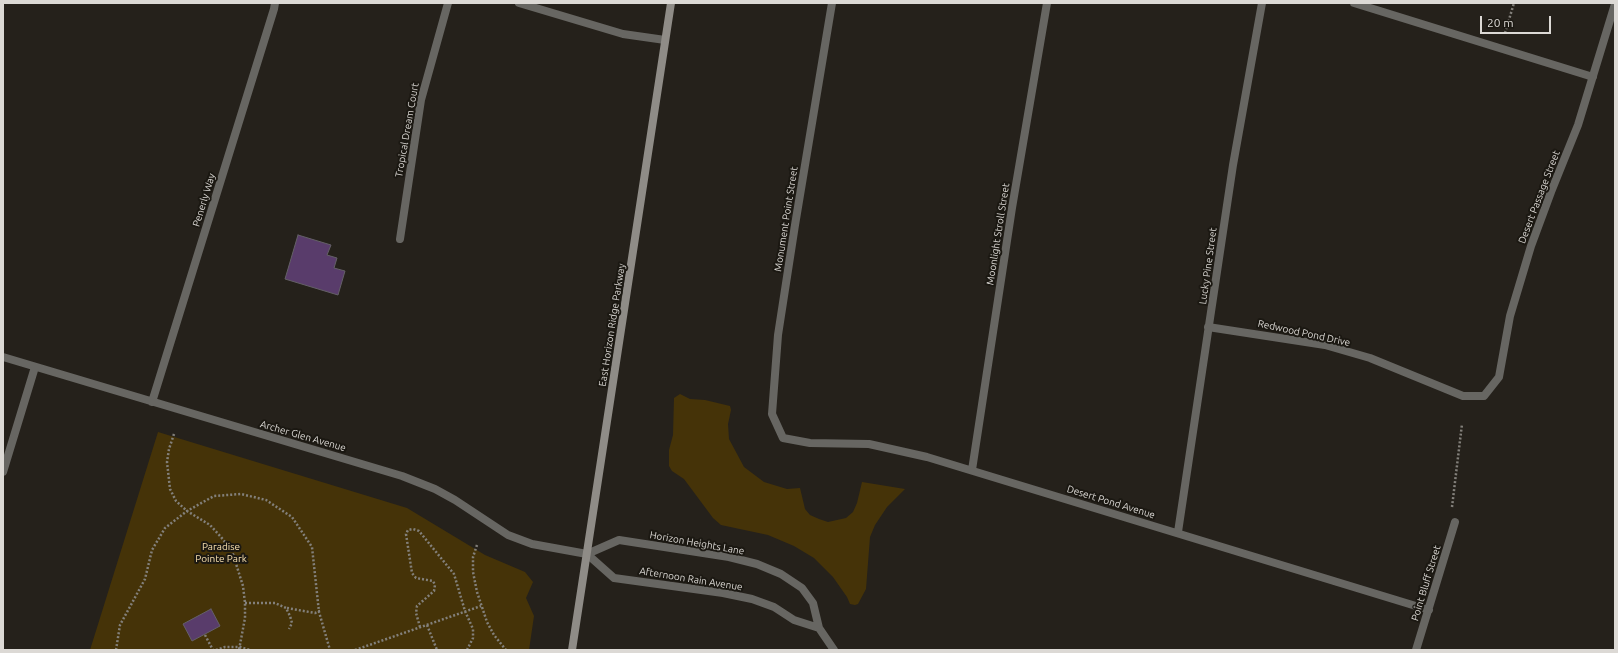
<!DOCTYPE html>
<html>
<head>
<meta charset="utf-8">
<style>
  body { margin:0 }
  #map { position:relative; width:1618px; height:653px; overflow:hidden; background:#25211b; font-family:Ubuntu,sans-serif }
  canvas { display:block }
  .frame { position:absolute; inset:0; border:4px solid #dcd9d5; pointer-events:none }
  .scale { position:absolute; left:1480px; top:16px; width:71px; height:18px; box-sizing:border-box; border:2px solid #dcd9d5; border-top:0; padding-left:5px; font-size:12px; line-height:14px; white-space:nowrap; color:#dcd9d5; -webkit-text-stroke:3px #1b1812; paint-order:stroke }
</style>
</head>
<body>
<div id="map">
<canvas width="1618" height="653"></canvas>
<div class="frame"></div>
<div class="scale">20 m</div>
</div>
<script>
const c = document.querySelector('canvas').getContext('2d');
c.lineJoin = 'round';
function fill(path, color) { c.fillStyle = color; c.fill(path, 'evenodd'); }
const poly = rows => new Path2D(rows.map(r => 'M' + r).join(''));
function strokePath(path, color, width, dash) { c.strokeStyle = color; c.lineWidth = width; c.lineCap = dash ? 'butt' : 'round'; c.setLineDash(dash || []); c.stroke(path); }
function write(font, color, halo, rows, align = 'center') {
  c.font = font + ' Ubuntu,sans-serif'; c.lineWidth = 4; c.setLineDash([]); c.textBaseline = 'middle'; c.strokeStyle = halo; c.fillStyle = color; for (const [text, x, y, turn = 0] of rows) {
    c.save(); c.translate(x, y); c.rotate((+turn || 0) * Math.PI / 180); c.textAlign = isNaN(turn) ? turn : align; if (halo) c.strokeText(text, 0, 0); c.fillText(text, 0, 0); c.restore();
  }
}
const green = poly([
  [680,394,690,399,705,400,730,406,731,410,728,424,729,439,744,467,764,482,787,489,800,488,805,509,810,515,819,519,828,522,846,518,853,512,857,503,862,482,905,489,887,507,875,525,870,537,866,589,858,604,855,605,850,604,847,597,833,577,814,558,794,546,768,535,721,525,713,518,684,479,672,471,669,466,669,450,673,435,674,398],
  [158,432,407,508,485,555,525,572,533,582,526,598,534,616,529,650,90,650]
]);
const building = poly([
  [298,235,331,245,327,255,337,258,334,268,345,271,338,295,285,279,298,235],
  [211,609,220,626,192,641,183,624,211,609]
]);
const path = poly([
  [1505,33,1514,3],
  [174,434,169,449,167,462,170,489,176,501,187,511,210,525,221,537,232,551,243,586,245,603,245,618,239,650],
  [1452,507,1462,424],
  [477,545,473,557,473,572,477,592,487,622,494,635,506,650],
  [245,603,275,603,286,608,290,616,292,623,289,629],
  [287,608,315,613,320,611],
  [427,625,437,650],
  [420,627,416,613,417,606,434,591,435,585,433,581,416,578,412,573,406,534,408,530,413,529,419,531,454,574,465,611,473,629,473,638,467,650],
  [205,635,213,650],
  [116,650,120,625,145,579,152,550,165,528,187,511,214,496,241,494,266,500,292,517,312,547,319,612,330,650],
  [216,650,225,647,240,647,250,650],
  [355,650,481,606]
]);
const street = poly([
  [519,3,623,34,665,40],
  [832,3,795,225,778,335,772,414,783,438,810,443,869,444,927,457,1429,610],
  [1354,3,1593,77],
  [400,239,421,100,448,3],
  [1208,327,1325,345,1370,358,1463,396,1484,396,1499,377,1510,316,1531,246,1551,192,1578,125,1615,4],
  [3,357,402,476,435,489,455,500,508,535,532,544,587,554,614,578,723,593,752,599,774,607,794,620,819,628],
  [152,402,274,9,275,3],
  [972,470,1012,208,1047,3],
  [3,472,35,367],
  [1178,532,1233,165,1262,3],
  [587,554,619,540,729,557,757,564,781,574,802,588,813,603,819,628,834,650],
  [1416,650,1455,522]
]);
const secondary = poly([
  [572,650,671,3]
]);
const streetNames = [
  ["Tropical Dream Court",407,130,-80],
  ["Desert Passage Street",1539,197,-69],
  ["Penerly Way",204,200,-73],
  ["Monument Point Street",786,219,-81],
  ["Moonlight Stroll Street",998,234,-81],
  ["Lucky Pine Street",1208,266,-82],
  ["East Horizon Ridge Parkway",612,325,-81],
  ["Redwood Pond Drive",1304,333,12],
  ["Archer Glen Avenue",303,436,16],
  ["Desert Pond Avenue",1111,502,17],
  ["Horizon Heights Lane",697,543,10],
  ["Afternoon Rain Avenue",691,579,9],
  ["Point Bluff Street",1426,583,-73]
];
const parkNames = [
  ["Paradise",221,547],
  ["Pointe Park",221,559]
];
fill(green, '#453308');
fill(building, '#593c6b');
strokePath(building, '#646067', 1);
strokePath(path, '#83807b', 2.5, [2, 2]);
strokePath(street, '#676662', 8);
strokePath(secondary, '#8f8c87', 8);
write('10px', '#dcd9d5', '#1b1812', streetNames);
write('10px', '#f8e0af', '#1b1812', parkNames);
</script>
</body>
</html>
